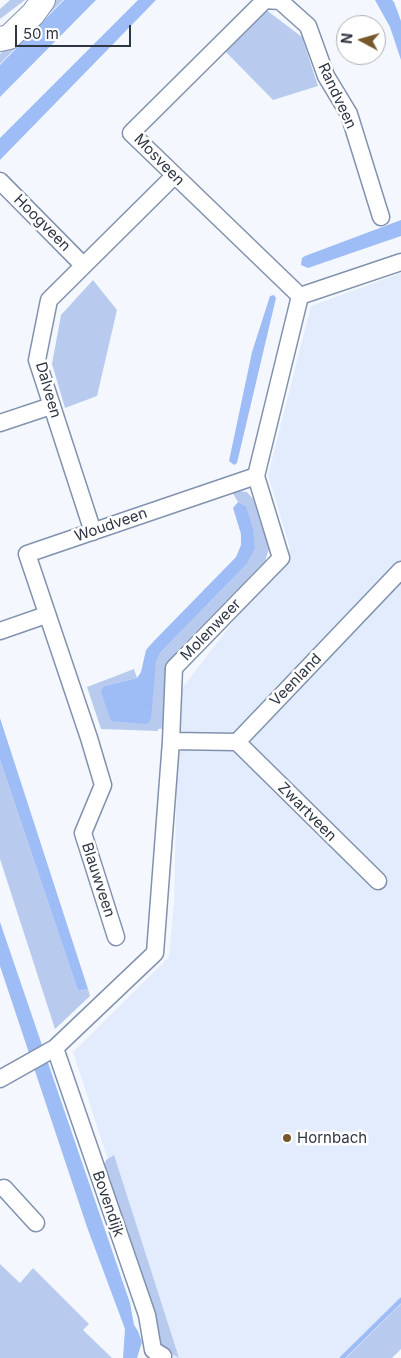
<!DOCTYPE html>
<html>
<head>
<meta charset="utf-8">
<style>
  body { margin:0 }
  #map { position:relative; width:401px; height:1358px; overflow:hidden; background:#f4f8fe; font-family:Inter,sans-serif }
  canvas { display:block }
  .north { position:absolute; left:336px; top:15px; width:50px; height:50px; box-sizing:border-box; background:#fff; border:1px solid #acafb4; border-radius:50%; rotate:276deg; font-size:14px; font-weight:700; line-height:20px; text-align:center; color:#2f3643 }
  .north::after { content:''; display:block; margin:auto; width:18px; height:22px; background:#75582c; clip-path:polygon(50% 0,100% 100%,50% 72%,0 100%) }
  .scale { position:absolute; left:15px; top:25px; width:116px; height:22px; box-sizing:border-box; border:2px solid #2f3643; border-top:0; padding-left:6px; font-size:15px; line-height:18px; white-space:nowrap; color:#2f3643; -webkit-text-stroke:4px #fff; paint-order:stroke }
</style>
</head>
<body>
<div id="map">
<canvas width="401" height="1358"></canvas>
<div class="north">N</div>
<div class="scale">50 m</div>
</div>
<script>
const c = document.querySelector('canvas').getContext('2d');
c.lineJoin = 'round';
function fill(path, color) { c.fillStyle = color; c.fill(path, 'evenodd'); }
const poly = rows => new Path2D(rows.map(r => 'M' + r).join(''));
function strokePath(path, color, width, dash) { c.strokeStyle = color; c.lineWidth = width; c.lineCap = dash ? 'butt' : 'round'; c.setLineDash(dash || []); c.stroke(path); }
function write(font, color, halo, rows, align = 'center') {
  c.font = font + ' Inter,sans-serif'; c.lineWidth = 5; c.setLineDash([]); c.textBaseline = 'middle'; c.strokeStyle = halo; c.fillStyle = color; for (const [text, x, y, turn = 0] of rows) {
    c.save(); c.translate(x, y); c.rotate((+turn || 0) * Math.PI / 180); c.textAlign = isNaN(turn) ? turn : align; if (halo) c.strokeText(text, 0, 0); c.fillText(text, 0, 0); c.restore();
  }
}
const built = poly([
  [401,273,401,1328,370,1358,172,1358,73,1052,169,957,174,903,179,692,290,548,268,475,311,306]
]);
const green = poly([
  [10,0,25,0,0,19,0,9],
  [53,0,63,0,0,64,0,54],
  [265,9,302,37,318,86,273,100,224,50],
  [93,280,117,310,97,396,65,408,52,364,61,315],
  [239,491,247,492,253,499,269,549,265,561,178,650,170,662,166,674,164,703,169,706,169,728,158,729,158,731,101,729,87,687,134,669,137,678,104,686,111,721,156,662,161,652,246,565,246,506,238,502,232,492],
  [0,760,78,991,88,989,90,996,55,1029,0,859],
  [114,1155,179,1358,158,1346,103,1168,106,1160],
  [0,1264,20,1283,33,1268,89,1324,83,1330,112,1358,0,1358],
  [401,1304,401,1349,392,1358,346,1358]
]);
const water = poly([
  [64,0,96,0,0,97,0,65],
  [138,0,156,0,0,160,0,138],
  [375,0,392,0,394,2,401,21,401,60,390,27],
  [401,220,401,236,308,268,301,265,302,258,305,256],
  [274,295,276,298,237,463,234,465,229,461,252,352,270,296],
  [238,502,246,506,253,529,255,548,246,565,161,652,156,662,151,719,147,724,111,721,101,692,104,686,137,678,141,672,146,650,153,642,236,557,241,545,241,534,233,508],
  [0,718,88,989,78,991,0,760],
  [0,922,130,1303,134,1325,138,1331,142,1342,137,1358,123,1358,125,1329,87,1227,0,966]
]);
const stream = poly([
  [342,1358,401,1300]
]);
const street = poly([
  [265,0,131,133,300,296],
  [265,0,280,1,308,26,326,76,349,114,381,217],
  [0,181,83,265],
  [0,423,51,406],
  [93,532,37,360,49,300,174,176],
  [0,631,46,615],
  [171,741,237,742,401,570],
  [237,742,378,881],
  [116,937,83,833,103,785,89,738,27,554,256,476],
  [55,1048,147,1315,153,1350,163,1356],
  [0,1079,55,1048,155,953,171,741,174,668,281,558,256,476,300,296,401,262],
  [4,1188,36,1223]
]);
const secondary = poly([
  [0,39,9,37,33,14,43,0]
]);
const markers = [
  [287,1138,5,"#75582c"]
];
const streetNames = [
  ["Randveen",337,96,65],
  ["Mosveen",159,160,46],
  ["Hoogveen",42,223,45],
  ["Dalveen",48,390,74],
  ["Woudveen",111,525,-19],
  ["Molenweer",211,630,-46],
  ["Veenland",296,680,-46],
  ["Zwartveen",307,812,45],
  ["Blauwveen",98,880,72],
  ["Bovendijk",108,1204,71]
];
const poiNames = [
  ["Hornbach",297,1138]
];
fill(built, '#e3ecfc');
fill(green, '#b8cbef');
fill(water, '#9ebdf6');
strokePath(stream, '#9ebdf6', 4.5);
strokePath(street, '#8192af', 19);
strokePath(secondary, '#8192af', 26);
strokePath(street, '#fff', 16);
strokePath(secondary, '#fff', 24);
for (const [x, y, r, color] of markers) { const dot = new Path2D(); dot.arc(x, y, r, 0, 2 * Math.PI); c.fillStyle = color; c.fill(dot); strokePath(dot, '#fff', 2); }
write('15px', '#2f3643', '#fff', streetNames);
write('15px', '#2f3643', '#fff', poiNames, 'left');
</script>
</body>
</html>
